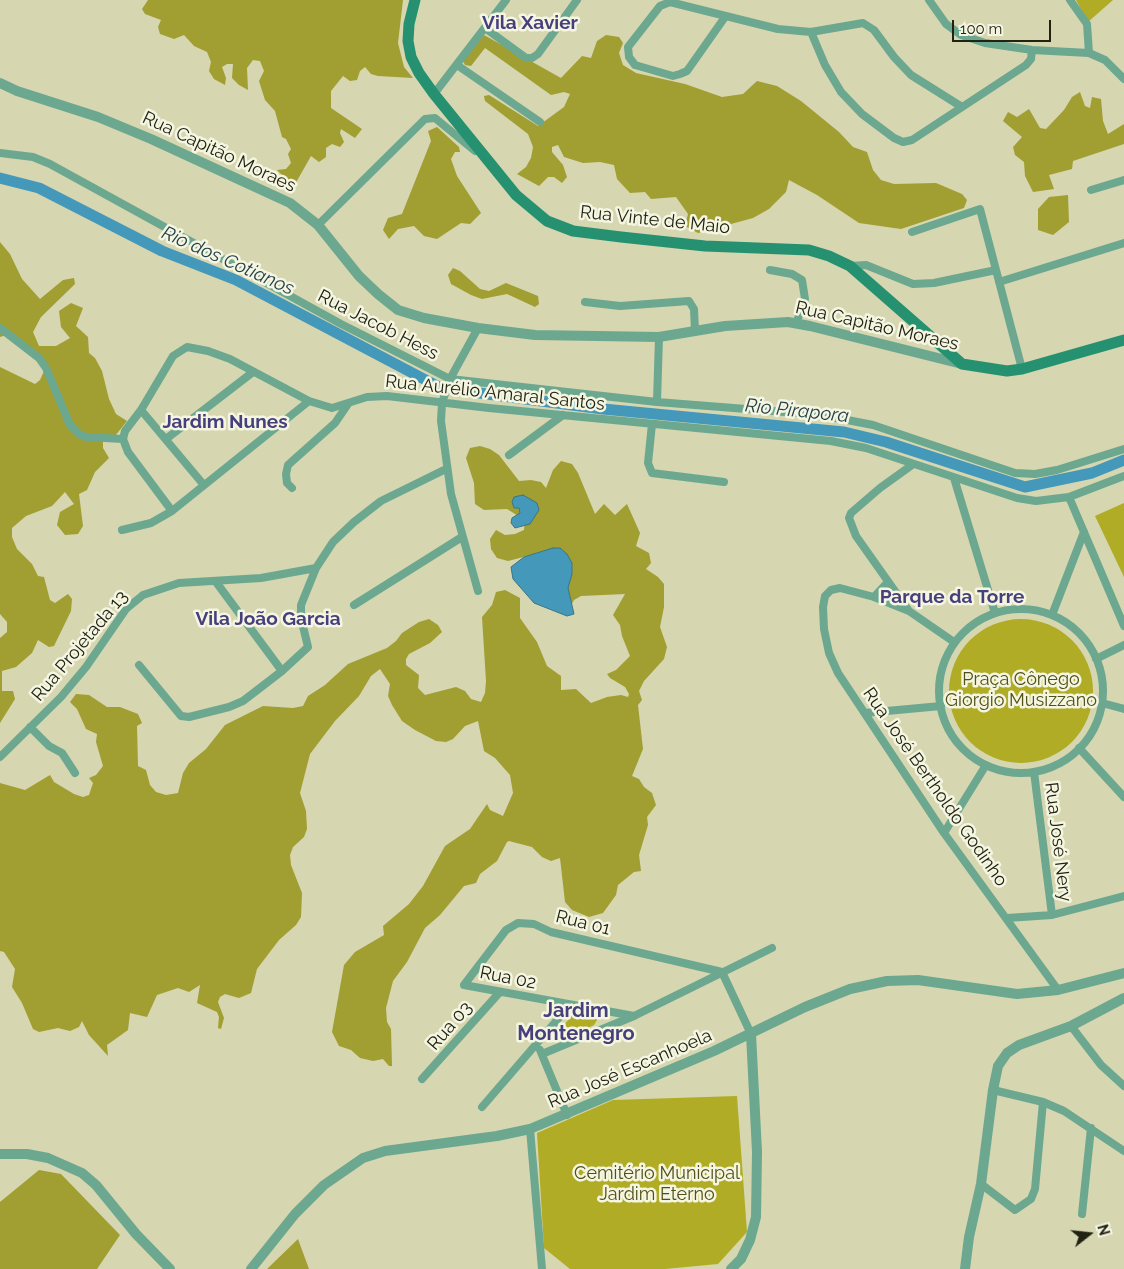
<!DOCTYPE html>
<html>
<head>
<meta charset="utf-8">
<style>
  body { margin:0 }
  #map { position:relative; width:1124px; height:1269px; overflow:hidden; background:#d6d6b0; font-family:Raleway,sans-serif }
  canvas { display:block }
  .north { position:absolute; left:1064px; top:1209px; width:50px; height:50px; -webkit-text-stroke:4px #f5f6e2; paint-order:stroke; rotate:74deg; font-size:14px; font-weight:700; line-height:20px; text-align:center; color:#222213 }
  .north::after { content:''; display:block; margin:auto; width:18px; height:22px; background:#222213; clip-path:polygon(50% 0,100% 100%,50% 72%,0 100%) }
  .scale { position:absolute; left:952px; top:20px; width:99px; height:22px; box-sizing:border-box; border:2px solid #222213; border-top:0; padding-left:6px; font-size:15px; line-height:18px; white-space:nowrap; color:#222213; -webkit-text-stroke:4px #f5f6e2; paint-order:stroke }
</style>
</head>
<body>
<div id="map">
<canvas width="1124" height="1269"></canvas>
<div class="north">N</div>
<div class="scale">100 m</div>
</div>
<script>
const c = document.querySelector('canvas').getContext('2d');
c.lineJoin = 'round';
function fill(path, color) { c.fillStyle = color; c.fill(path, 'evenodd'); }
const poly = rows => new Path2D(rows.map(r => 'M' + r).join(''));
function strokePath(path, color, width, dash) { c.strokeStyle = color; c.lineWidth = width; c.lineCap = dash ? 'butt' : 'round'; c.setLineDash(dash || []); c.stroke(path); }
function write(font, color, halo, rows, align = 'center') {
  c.font = font + ' Raleway,sans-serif'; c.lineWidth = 5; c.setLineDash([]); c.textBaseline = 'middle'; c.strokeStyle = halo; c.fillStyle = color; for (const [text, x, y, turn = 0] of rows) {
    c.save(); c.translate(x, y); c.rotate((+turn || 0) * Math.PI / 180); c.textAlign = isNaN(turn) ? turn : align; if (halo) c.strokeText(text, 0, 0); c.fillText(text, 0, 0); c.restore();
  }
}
const green = poly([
  [1076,0,1113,0,1088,22],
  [1124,503,1124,577,1095,516],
  '949 691a72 72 0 1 1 144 0a72 72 0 1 1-144 0Z',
  [576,1011,595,1016,597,1020,594,1025,575,1034,565,1034,563,1026],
  [737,1096,747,1232,718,1264,665,1269,570,1269,544,1248,537,1133,613,1100]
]);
const forest = poly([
  [148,0,403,0,398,43,404,67,413,78,378,76,371,74,365,67,360,71,357,80,350,81,343,76,331,91,331,108,362,129,355,138,341,129,340,133,344,142,340,147,332,144,326,148,326,157,319,162,311,156,294,186,287,188,283,176,277,170,286,169,291,163,288,154,291,149,286,139,282,137,275,111,265,100,259,81,264,71,260,61,253,60,247,68,248,90,239,85,232,78,233,64,227,64,222,67,226,78,225,85,214,79,209,71,211,62,207,52,194,46,184,35,174,39,160,34,158,27,161,20,145,14,142,9],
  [484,35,561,78,582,56,591,58,597,41,606,35,619,37,623,43,619,53,623,65,636,73,685,84,722,97,743,94,757,81,777,86,801,101,839,132,853,147,867,152,873,170,881,180,894,184,936,183,962,194,967,200,964,208,901,229,859,223,817,195,789,180,786,192,769,209,753,218,698,233,685,226,688,214,676,197,651,199,645,192,630,193,617,179,614,165,600,162,583,163,564,157,558,145,552,147,552,152,563,165,567,177,562,183,554,177,548,177,539,186,517,174,526,167,531,158,533,147,528,134,485,101,484,96,489,95,538,126,564,107,570,94,564,92,551,95,485,48,471,66,465,65,463,61],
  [1080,92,1085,106,1090,108,1092,97,1101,99,1103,121,1108,134,1124,124,1124,144,1073,161,1072,169,1049,175,1054,189,1033,192,1025,176,1024,162,1015,155,1013,147,1022,137,1003,121,1008,112,1017,117,1029,109,1040,128,1046,129,1064,110,1072,97],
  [437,127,459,147,460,152,455,152,451,159,457,176,481,213,470,224,461,223,437,239,424,236,414,226,398,229,389,239,383,230,388,218,402,214,431,141,428,131],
  [1068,195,1069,222,1053,235,1038,230,1038,209,1049,197],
  [0,242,10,254,22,279,40,299,63,280,74,278,75,284,41,317,33,332,39,346,56,346,70,338,61,327,59,311,71,303,83,308,76,326,88,337,89,353,95,358,102,371,109,399,116,414,127,421,115,436,103,437,103,448,109,458,95,472,87,490,79,494,83,526,78,534,65,535,57,525,60,512,74,504,65,492,52,506,26,516,12,528,12,537,17,549,32,564,38,576,44,577,50,600,55,603,68,594,72,599,71,611,54,646,49,647,38,640,32,653,16,667,2,671,2,691,13,691,15,699,0,723,0,638,7,632,7,622,0,614,0,367,35,384,40,380,45,369,12,333,0,337],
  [453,268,460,271,480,289,489,291,506,283,538,296,539,304,535,307,507,294,482,299,471,295,451,284,448,275],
  [480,446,490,449,499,455,519,481,531,480,541,482,546,488,553,470,561,461,572,464,578,473,595,514,604,504,615,515,627,504,640,533,636,546,649,553,651,563,646,569,658,577,664,584,664,607,660,627,667,647,664,659,644,681,639,691,642,700,638,705,643,749,632,776,639,779,644,787,652,793,656,805,647,817,648,825,639,855,641,871,634,872,618,885,616,895,603,913,589,917,572,910,565,902,560,858,551,861,542,857,532,847,509,841,507,842,497,861,480,874,476,883,464,886,440,915,425,928,407,962,393,981,386,1008,387,1022,391,1029,392,1066,389,1066,383,1059,373,1061,360,1058,351,1050,339,1046,332,1032,344,965,355,952,384,935,383,926,409,904,423,886,445,846,470,829,487,804,490,810,503,816,513,793,510,775,495,758,484,751,478,721,465,726,453,739,446,742,436,741,415,730,402,721,392,705,388,696,390,684,380,669,371,676,359,696,335,721,310,754,300,793,306,811,307,829,304,837,293,847,290,855,291,865,302,893,301,917,296,925,279,940,257,969,251,993,239,998,225,994,220,997,218,1002,224,1018,221,1029,218,1028,219,1017,217,1012,197,1003,200,985,189,992,178,988,157,995,147,1017,130,1013,128,1030,107,1045,108,1056,89,1035,82,1021,79,1027,70,1031,58,1028,39,1032,33,1029,22,1003,12,987,15,969,4,952,0,951,0,783,25,790,50,775,54,782,74,794,83,797,89,795,93,783,89,778,96,775,103,766,96,742,97,734,86,729,77,709,70,702,76,694,89,695,107,707,120,707,138,714,142,723,137,726,138,766,146,770,150,785,156,792,166,795,178,793,183,773,189,763,206,749,225,725,263,706,293,708,303,706,308,696,325,685,348,664,387,648,396,641,402,633,419,622,429,619,438,625,442,632,430,643,409,654,406,659,406,665,419,675,418,688,425,695,456,687,465,691,471,699,481,702,485,693,486,681,482,617,492,605,496,592,505,590,520,598,520,618,537,642,547,666,561,676,561,690,576,689,591,703,607,697,621,695,628,697,629,694,625,687,610,678,607,674,616,670,630,656,622,636,620,625,613,615,625,594,581,596,574,600,567,612,563,550,554,549,508,561,497,558,491,549,490,539,496,530,505,535,515,534,524,530,525,520,507,509,484,510,475,504,474,483,466,458,470,448],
  [39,1170,61,1174,120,1235,97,1269,0,1269,0,1202],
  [298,1239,309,1269,267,1269]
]);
const water = poly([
  [523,495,537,503,539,510,530,524,515,528,511,523,512,518,520,513,519,508,514,508,512,502,514,497,523,495],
  [553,548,560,548,567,554,572,563,572,574,568,588,574,614,567,616,534,603,513,579,511,567,524,557,553,548]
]);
const river = poly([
  [0,178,39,188,162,251,236,280,439,387],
  [456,390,603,409,844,432,886,442,1025,487,1092,473,1124,460]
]);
const minor = poly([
  [929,0,946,24,961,35,985,43,1032,50,1089,53,1105,60,1124,79],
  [1070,0,1087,24,1089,53],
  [725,17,687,71,680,74,673,76,635,65,629,57,628,47,660,6,670,2,778,29,811,32,863,23,874,30,894,57,911,75,962,107],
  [485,28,526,58,532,58,538,54,577,0],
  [811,32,825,65,841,92,862,114,894,138,903,142,912,140,1026,65,1031,59,1032,50],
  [457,65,540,122],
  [434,94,506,0],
  [0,153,33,157,50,164,341,324,450,379,657,402,810,414,842,419,873,425,1015,473,1035,474,1057,470,1124,449],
  [1091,190,1124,180],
  [318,225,425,119,435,118,475,151],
  [912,232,980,209,1022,369],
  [850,266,866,265,913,284,934,283,996,270],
  [770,270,792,274,802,280,805,299,796,324],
  [999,282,1124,243],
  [585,302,620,306,689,301,694,309,695,331],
  [0,328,39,358,46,368,70,425,79,434,86,437,123,439,125,431,141,410,173,356,187,347,208,351,230,359,309,401,332,408,367,397,387,396,489,408,831,441,866,448,1017,498,1036,501,1069,497,1124,476],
  [657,402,659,337],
  [141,410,203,484],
  [652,424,648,463,652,473,724,482],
  [123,439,128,452,172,511],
  [166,439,253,372],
  [509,455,563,415],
  [954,478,995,613],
  [292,488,287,483,286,474,288,465,335,423,348,404],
  [1069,497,1124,626],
  [122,530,151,523,172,511,309,401],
  [216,582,282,671],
  [478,591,451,494,441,421,442,403,450,379,478,328],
  [874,597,888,582],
  [354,605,462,537],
  '939 691a82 82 0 1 1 164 0a82 82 0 1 1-164 0Z',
  [909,611,856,536,849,518,851,513,880,488,912,465],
  [1052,615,1084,532],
  [954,642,909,611,874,597,840,588,831,590,825,596,823,607,824,629,829,653,838,673,944,833,1058,990],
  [1096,659,1124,645],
  [139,665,181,716,189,717,229,707,243,701,282,671,308,647,301,618,301,605,316,568,333,542,354,522,381,501,446,469],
  [1102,703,1124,709],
  [865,713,941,706],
  [30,727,49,746,62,753,75,773],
  [1079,748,1124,797],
  [0,757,61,697,86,667,126,609,143,595,179,583,261,578,316,568],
  [1034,772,1052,915],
  [944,833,986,765],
  [1007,918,1052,915,1124,896],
  [634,1016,464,985,506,930,518,923,534,924,551,932,722,972,751,1034],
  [1071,1026,1101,1065,1124,1086],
  [540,1050,567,1115],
  [542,1054,634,1016,772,948],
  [422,1079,499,993],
  [993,1090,1043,1102,1064,1111,1124,1151],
  [482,1107,570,1005],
  [530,1129,542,1269],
  [981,1184,1015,1210,1031,1199,1035,1189,1043,1102],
  [1082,1214,1091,1128]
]);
const tertiary = poly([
  [0,83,17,91,98,117,151,139,290,203,318,225,359,276,378,294,398,310,424,318,478,328,535,335,659,337,725,326,788,322,810,326,962,364],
  [0,1154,27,1154,48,1158,82,1173,96,1185,136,1234,170,1269],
  [251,1269,295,1214,324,1185,363,1158,385,1151,497,1136,530,1129,714,1051,805,1007,850,989,887,981,918,980,1017,994,1058,990,1124,973],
  [731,1269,741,1259,750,1240,756,1217,757,1152,751,1034],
  [965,1269,969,1237,981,1184,993,1090,998,1066,1007,1053,1019,1045,1071,1026,1124,998]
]);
const secondary = poly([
  [415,0,409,24,408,41,411,57,419,73,434,94,516,195,547,221,573,231,621,237,705,246,809,250,829,256,850,266,962,364,1007,371,1022,369,1124,340]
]);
const streetNames = [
  ["Rua Capitão Moraes",219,152,25],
  ["Rua Vinte de Maio",655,220,6],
  ["Rua Jacob Hess",378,325,27],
  ["Rua Capitão Moraes",877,326,13],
  ["Rua Aurélio Amaral Santos",495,393,6],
  ["Rua Projetada 13",80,646,-50],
  ["Rua José Bertholdo Godinho",935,787,55],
  ["Rua José Nery",1058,842,83],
  ["Rua 01",583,923,14],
  ["Rua 02",508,978,11],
  ["Rua 03",450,1026,-49],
  ["Rua José Escanhoela",630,1069,-23]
];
const parkNames = [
  ["Praça Cônego",1021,680],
  ["Giorgio Musizzano",1021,701],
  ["Cemitério Municipal",657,1174],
  ["Jardim Eterno",657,1195]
];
const neighbourhoodNames = [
  ["Vila Xavier",530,23],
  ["Jardim Nunes",225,422],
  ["Parque da Torre",952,597],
  ["Vila João Garcia",268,619]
];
const waterNames = [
  ["Rio dos Cotianos",228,261,24],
  ["Rio Pirapora",797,411,6]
];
const quarterNames = [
  ["Jardim",576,1011],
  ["Montenegro",576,1034]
];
fill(green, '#b0ac26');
fill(forest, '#a19e32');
fill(water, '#4498ba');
strokePath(water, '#3a7588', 1);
strokePath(river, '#4498ba', 11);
strokePath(minor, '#6ca790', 8);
strokePath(tertiary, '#6ca790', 10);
strokePath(secondary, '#259170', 11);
write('18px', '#222213', '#f5f6e2', streetNames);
write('18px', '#515018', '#f5f6e2', parkNames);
write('bold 19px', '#473f7c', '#f5f6e2', neighbourhoodNames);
write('italic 19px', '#243e4a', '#f5f6e2', waterNames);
write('bold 20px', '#473f7c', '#f5f6e2', quarterNames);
</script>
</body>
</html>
